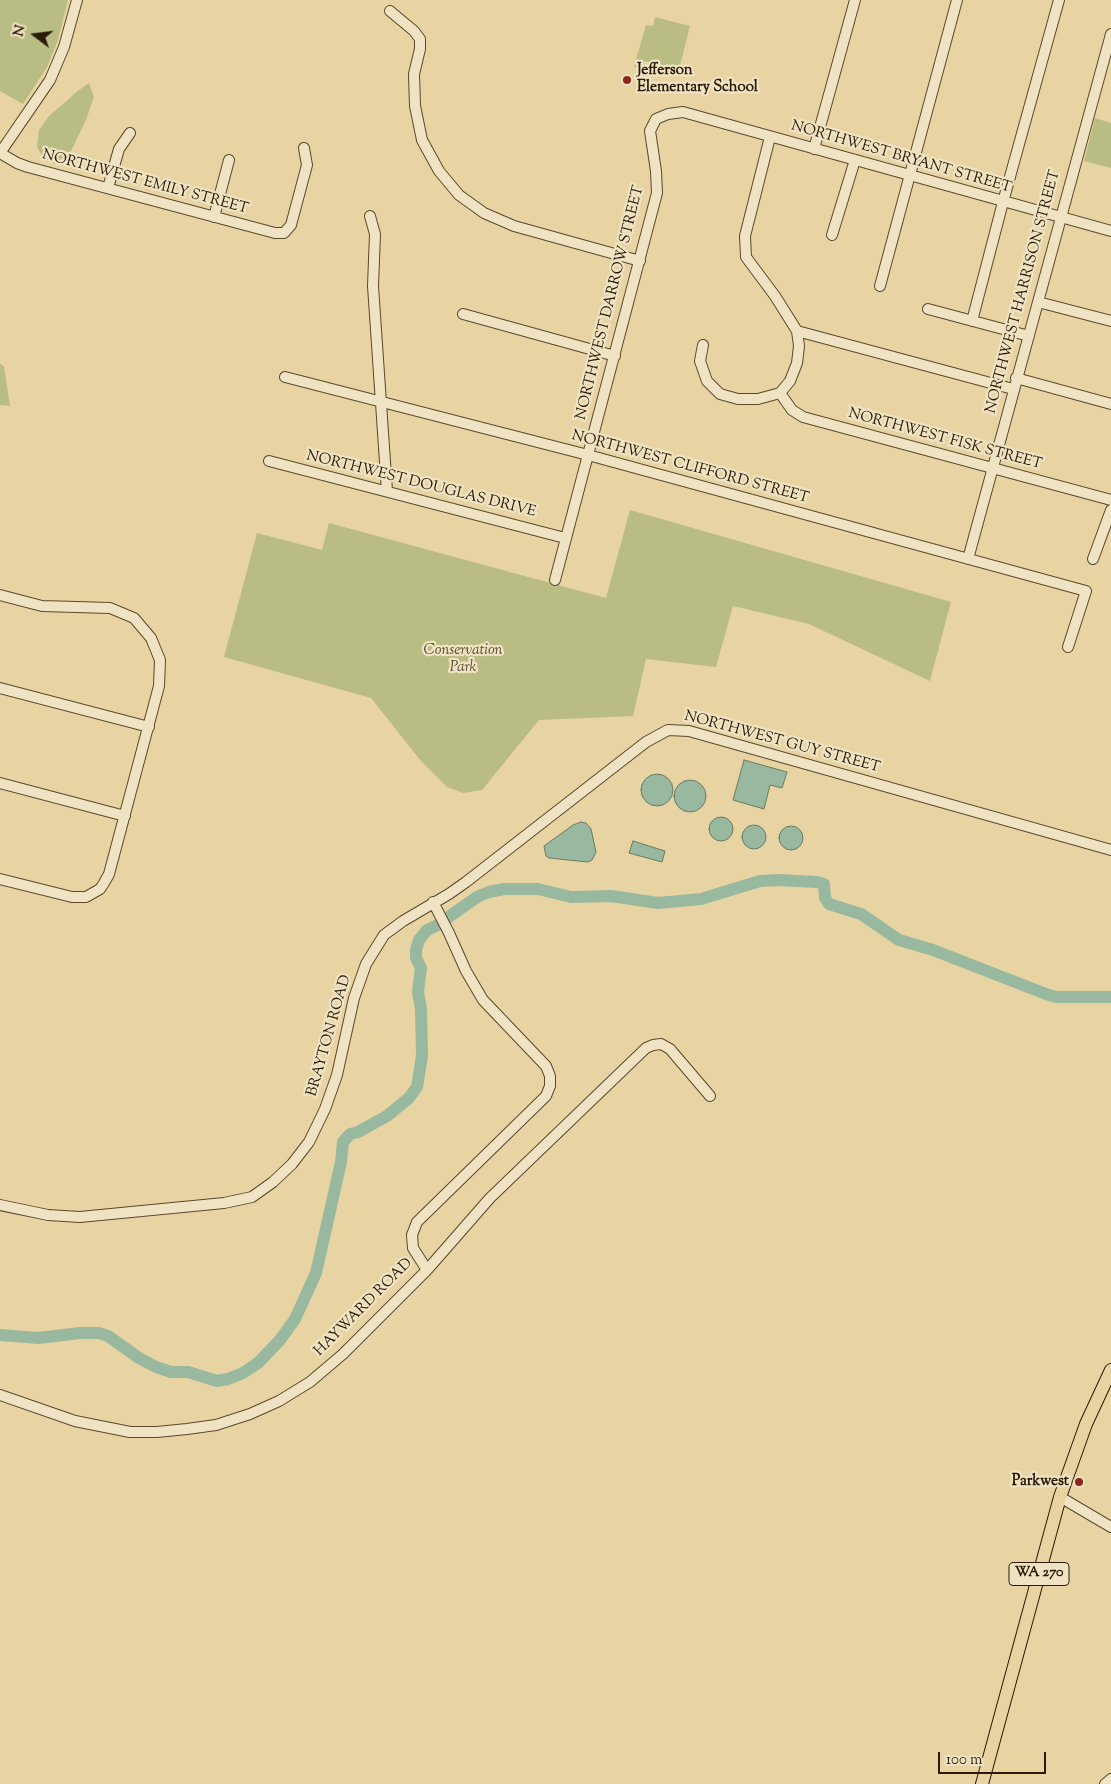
<!DOCTYPE html>
<html>
<head>
<meta charset="utf-8">
<style>
  body { margin:0 }
  #map { position:relative; width:1111px; height:1784px; overflow:hidden; background:#e8d4a2; font-family:"Sorts Mill Goudy",serif }
  canvas { display:block }
  .north { position:absolute; left:10px; top:10px; width:50px; height:50px; -webkit-text-stroke:4px #f0e3c3; paint-order:stroke; rotate:285deg; font-size:14px; font-weight:700; line-height:20px; text-align:center; color:#2a1a06 }
  .north::after { content:''; display:block; margin:auto; width:18px; height:22px; background:#2a1a06; clip-path:polygon(50% 0,100% 100%,50% 72%,0 100%) }
  .scale { position:absolute; left:938px; top:1752px; width:108px; height:22px; box-sizing:border-box; border:2px solid #2a1a06; border-top:0; padding-left:6px; font-size:15px; line-height:18px; white-space:nowrap; color:#2a1a06; -webkit-text-stroke:4px #f0e3c3; paint-order:stroke }
</style>
</head>
<body>
<div id="map">
<canvas width="1111" height="1784"></canvas>
<div class="north">N</div>
<div class="scale">100 m</div>
</div>
<script>
const c = document.querySelector('canvas').getContext('2d');
c.lineJoin = 'round';
function fill(path, color) { c.fillStyle = color; c.fill(path, 'evenodd'); }
const poly = rows => new Path2D(rows.map(r => 'M' + r).join(''));
function strokePath(path, color, width, dash) { c.strokeStyle = color; c.lineWidth = width; c.lineCap = dash ? 'butt' : 'round'; c.setLineDash(dash || []); c.stroke(path); }
function write(font, color, halo, rows, align = 'center') {
  c.font = font + ' "Sorts Mill Goudy",serif'; c.lineWidth = 4.5; c.setLineDash([]); c.textBaseline = 'middle'; c.strokeStyle = halo; c.fillStyle = color; for (const [text, x, y, turn = 0] of rows) {
    c.save(); c.translate(x, y); c.rotate((+turn || 0) * Math.PI / 180); c.textAlign = isNaN(turn) ? turn : align; if (halo) c.strokeText(text, 0, 0); c.fillText(text, 0, 0); c.restore();
  }
}
const green = poly([
  [0,0,68,0,58,40,47,67,23,104,0,91],
  [655,17,690,26,679,70,644,61,642,69,634,67,646,25,653,26],
  [89,83,94,97,86,120,71,151,55,164,43,157,37,147,39,130,49,116,79,90],
  [1095,118,1111,123,1111,168,1084,161],
  [0,364,4,366,10,406,0,405],
  [630,510,951,602,930,681,809,624,733,606,716,667,646,659,633,716,539,720,482,790,463,793,447,787,421,761,371,698,224,657,257,533,322,550,329,523,606,598]
]);
const water = poly([
  [744,760,787,772,782,788,770,785,764,809,733,800,744,760],
  '641 790a16 16 0 1 1 32 0a16 16 0 1 1-32 0Z',
  '674 796a16 16 0 1 1 32 0a16 16 0 1 1-32 0Z',
  '709 829a12 12 0 1 1 24 0a12 12 0 1 1-24 0Z',
  [581,822,586,823,591,829,596,852,592,860,588,862,549,858,546,856,544,846,573,825,581,822],
  '742 837a12 12 0 1 1 24 0a12 12 0 1 1-24 0Z',
  '779 838a12 12 0 1 1 24 0a12 12 0 1 1-24 0Z',
  [633,841,665,851,662,862,629,853,633,841]
]);
const river = poly([
  [0,1335,38,1338,80,1333,99,1333,108,1336,139,1358,156,1367,171,1372,188,1372,217,1381,228,1379,243,1373,258,1363,280,1340,295,1319,316,1273,341,1162,343,1142,350,1134,358,1132,387,1116,409,1098,417,1087,422,1056,421,1009,418,992,421,968,416,958,416,950,419,940,427,930,436,926,477,897,489,892,504,889,538,889,571,897,611,896,658,903,701,899,760,881,778,880,817,882,824,884,825,898,829,904,861,914,899,940,933,950,1046,994,1056,997,1111,997]
]);
const minor = poly([
  [390,11,414,31,420,39,420,49,414,74,415,106,422,140,439,171,459,195,484,213,514,226,640,261],
  [814,149,855,0],
  [0,153,17,163,28,167,275,233,284,233,291,225,307,165,304,148],
  [0,153,50,80,64,47,77,0],
  [108,188,119,149,130,133],
  [370,216,375,234,373,286,387,491],
  [214,217,229,160],
  [832,235,855,160],
  [880,286,957,0],
  [1038,302,1111,321],
  [928,309,1029,336],
  [463,314,615,356],
  [972,321,1003,202,1059,0],
  [797,331,1013,389],
  [703,345,700,361,707,381,720,394,738,399,758,399,780,393,790,381,797,363,799,346,797,331,775,296,746,257,745,236,770,137],
  [285,377,588,455,1086,591,1068,647],
  [1016,378,1111,404],
  [780,393,792,410,803,417,1111,500],
  [269,461,565,538],
  [968,559,1111,34],
  [1093,559,1111,510],
  [555,580,657,193,656,171,650,131,656,119,668,114,683,112,1111,231],
  [0,595,42,606,110,608,134,618,151,638,160,660,159,686,109,874,104,883,100,889,86,897,72,897,0,879],
  [0,688,149,727],
  [0,783,125,816],
  [0,1205,48,1215,80,1217,224,1203,252,1197,273,1182,292,1164,309,1142,325,1109,337,1075,354,998,366,964,384,935,403,921,449,894,466,882,646,742,668,730,689,731,1111,850],
  [427,1270,413,1248,412,1235,417,1222,546,1096,550,1086,550,1076,546,1066,483,1000,466,971,449,933,433,902],
  [0,1395,75,1421,130,1432,157,1432,187,1429,216,1425,250,1414,279,1401,310,1382,343,1354,427,1270,490,1198,646,1048,653,1045,661,1044,670,1049,710,1096],
  [1060,1497,1111,1527],
  [1105,1784,1111,1779]
]);
const major = poly([
  [982,1784,1060,1497,1086,1424,1111,1370]
]);
const markers = [
  [627,80,5,"#8f2418"],
  [1079,1482,5,"#8f2418"]
];
const shields = [
  [1039,1574,60]
];
const shieldNames = [
  ["WA 270",1039,1574]
];
const poiNames = [
  ["Jefferson",637,71],
  ["Elementary School",637,88],
  ["Parkwest",1069,1482,"right"]
];
const streetNames = [
  ["NORTHWEST BRYANT STREET",901,158,16],
  ["NORTHWEST EMILY STREET",145,183,15],
  ["NORTHWEST HARRISON STREET",1024,292,-75],
  ["NORTHWEST DARROW STREET",611,303,-76],
  ["NORTHWEST FISK STREET",945,440,15],
  ["NORTHWEST CLIFFORD STREET",690,468,15],
  ["NORTHWEST DOUGLAS DRIVE",421,485,14],
  ["NORTHWEST GUY STREET",782,743,15],
  ["BRAYTON ROAD",330,1036,-74],
  ["HAYWARD ROAD",364,1308,-45]
];
const parkNames = [
  ["Conservation",463,651],
  ["Park",463,668]
];
fill(green, '#b9bc83');
fill(water, '#98b9a0');
strokePath(water, '#6c7962', 1);
strokePath(river, '#98b9a0', 12);
strokePath(minor, '#5a482d', 12);
strokePath(major, '#2a1a06', 14);
strokePath(minor, '#f0e3c3', 10);
strokePath(major, '#e8d4a2', 12);
for (const [x, y, r, color] of markers) { const dot = new Path2D(); dot.arc(x, y, r, 0, 2 * Math.PI); c.fillStyle = color; c.fill(dot); strokePath(dot, '#f0e3c3', 2); }
for (const [x, y, w] of shields) { const box = new Path2D(); box.roundRect(x - w / 2, y - 11.5, w, 23, 4); c.fillStyle = '#f0e3c3'; c.fill(box); strokePath(box, '#2a1a06', 1); }
write('bold 14px', '#2a1a06', null, shieldNames);
write('bold 15px', '#2a1a06', '#f0e3c3', poiNames, 'left');
write('15px', '#2a1a06', '#f0e3c3', streetNames);
write('italic 15px', '#554b2c', '#f0e3c3', parkNames);
</script>
</body>
</html>
